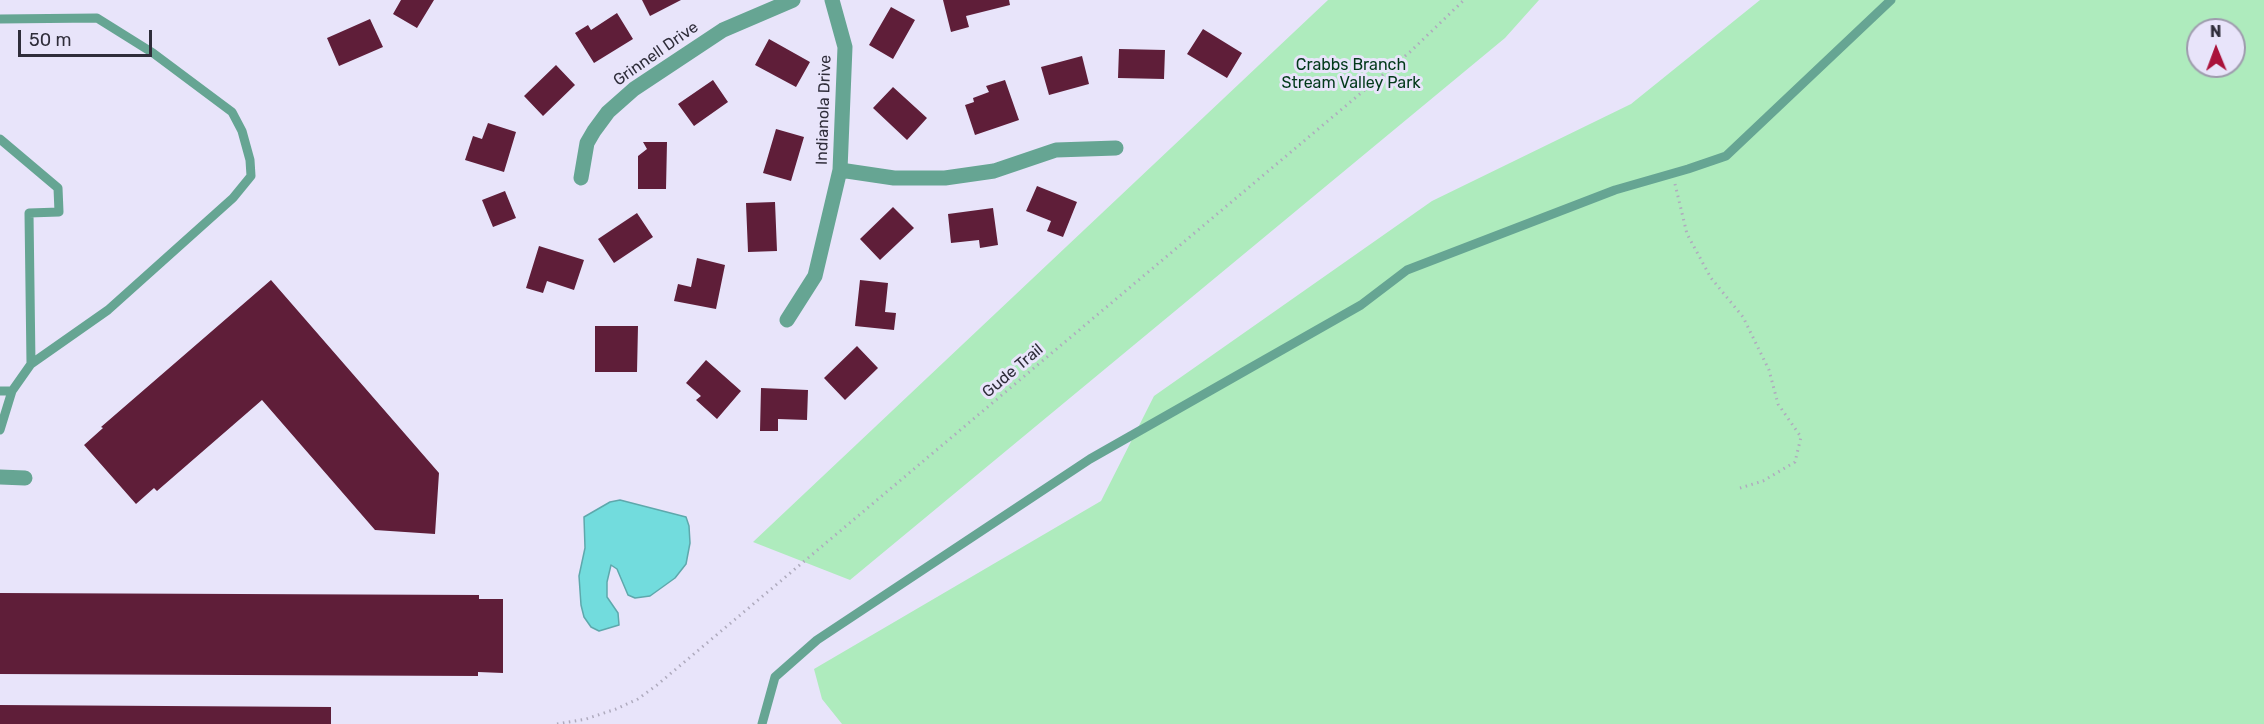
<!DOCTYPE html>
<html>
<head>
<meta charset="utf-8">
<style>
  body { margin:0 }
  #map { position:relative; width:2264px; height:724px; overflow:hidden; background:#e8e4fa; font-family:Rubik,sans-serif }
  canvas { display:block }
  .north { position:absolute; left:2186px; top:18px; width:60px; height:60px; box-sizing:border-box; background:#e8e4fa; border:2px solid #9e9bad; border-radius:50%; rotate:359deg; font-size:16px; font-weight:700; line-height:24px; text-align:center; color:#2f2d3a }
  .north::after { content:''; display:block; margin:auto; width:21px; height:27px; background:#aa133b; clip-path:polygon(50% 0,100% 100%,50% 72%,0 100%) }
  .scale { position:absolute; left:18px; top:30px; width:134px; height:27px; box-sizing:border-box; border:3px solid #2f2d3a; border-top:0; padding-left:8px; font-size:18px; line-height:21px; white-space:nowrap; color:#2f2d3a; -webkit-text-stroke:4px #e8e4fa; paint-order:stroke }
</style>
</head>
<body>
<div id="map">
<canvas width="2264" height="724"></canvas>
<div class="north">N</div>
<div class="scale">50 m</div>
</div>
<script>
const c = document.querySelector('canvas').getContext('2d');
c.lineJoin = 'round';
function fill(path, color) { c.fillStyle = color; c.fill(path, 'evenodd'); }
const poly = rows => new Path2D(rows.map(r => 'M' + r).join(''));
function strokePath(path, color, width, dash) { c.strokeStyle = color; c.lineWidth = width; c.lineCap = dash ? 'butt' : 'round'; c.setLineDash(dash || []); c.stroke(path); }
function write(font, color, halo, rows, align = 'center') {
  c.font = font + ' Rubik,sans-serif'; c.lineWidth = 6; c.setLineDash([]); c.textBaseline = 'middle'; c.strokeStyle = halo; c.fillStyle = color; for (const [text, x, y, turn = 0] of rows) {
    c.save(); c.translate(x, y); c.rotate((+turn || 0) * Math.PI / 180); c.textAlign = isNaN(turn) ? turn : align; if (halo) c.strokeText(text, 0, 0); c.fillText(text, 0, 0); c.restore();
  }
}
const green = poly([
  [1328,0,1539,0,1505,38,850,580,753,542],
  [1760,0,2264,0,2264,724,842,724,822,699,814,669,1101,501,1154,396,1432,201,1631,104],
  [2198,30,2234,30,2234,66,2198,66]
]);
const water = poly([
  [620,500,686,517,689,526,690,543,686,564,675,578,650,596,635,598,628,595,617,569,611,565,607,582,607,597,618,613,619,625,599,631,591,627,584,617,581,605,579,576,585,548,584,517,610,502,620,500]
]);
const building = poly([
  [401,0,434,0,417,28,393,14],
  [642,0,681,0,650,16],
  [943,0,1009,0,1010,5,966,16,969,27,951,32],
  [891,7,915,20,893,59,869,45],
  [617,13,633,39,594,63,575,33,588,25,591,30],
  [370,19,383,47,339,66,327,38],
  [1203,29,1242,53,1227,78,1187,54],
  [769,39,810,62,796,87,755,65],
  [1119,49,1165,50,1164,79,1118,78],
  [1082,56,1089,84,1049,95,1041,67],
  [556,65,575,85,543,116,524,96],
  [713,80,728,102,694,126,678,104],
  [1005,80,1019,120,975,135,965,105,974,102,973,98,989,92,986,86],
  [893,87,927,118,907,140,873,108],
  [488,123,516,132,504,172,465,160,473,136,482,139],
  [776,129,804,137,791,181,763,173],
  [643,142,667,142,666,189,638,189,638,156,647,149],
  [1037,186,1077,202,1063,237,1047,231,1051,221,1026,211],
  [505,191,516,218,493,227,482,200],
  [775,202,777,251,748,252,746,203],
  [893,207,914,228,880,260,860,239],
  [993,208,998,245,980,248,979,240,951,243,948,214],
  [637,213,653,237,614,263,598,239],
  [539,246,584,260,574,290,547,281,543,293,526,288],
  [697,258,725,265,716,309,674,301,678,284,691,287],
  [271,280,439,473,435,534,375,530,262,400,157,491,154,488,136,504,84,445,103,428,101,427],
  [860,280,888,283,885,312,896,313,894,330,855,326],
  [595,326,638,326,637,372,595,372],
  [857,346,878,368,845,400,824,378],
  [706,360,741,391,717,419,696,400,701,396,686,383],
  [761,388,808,390,807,420,778,419,778,431,760,431],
  [0,593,479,595,479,599,503,599,503,673,478,672,478,676,0,674],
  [0,705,331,707,331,724,0,724]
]);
const path = poly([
  [1675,184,1687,234,1711,278,1743,317,1769,370,1778,404,1801,437,1795,462,1763,481,1740,488],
  [557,724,586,719,616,709,638,699,657,685,1411,51,1464,0]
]);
const lane = poly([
  [0,19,97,18,153,53,232,112,242,131,250,160,251,176,233,198,108,310,31,364,29,213,59,212,58,188,0,139],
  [0,391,12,391],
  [0,430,12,391,31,364],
  [762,724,775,677,817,640,1090,459,1361,305,1407,270,1615,190,1688,169,1726,156,1891,0]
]);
const street = poly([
  [840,170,894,178,945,178,994,171,1056,150,1116,148],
  [581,178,587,143,594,131,608,112,634,89,723,30,793,0],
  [787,320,815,276,840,170,845,47,832,0],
  [0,477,25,478]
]);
const streetNames = [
  ["Grinnell Drive",656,54,-35],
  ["Indianola Drive",824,110,-88],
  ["Gude Trail",1013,371,-40]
];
const parkNames = [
  ["Crabbs Branch",1351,65],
  ["Stream Valley Park",1351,83]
];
fill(green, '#aeebbd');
fill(water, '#72dcdd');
strokePath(water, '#5ea8ac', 1.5);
fill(building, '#5f1e39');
strokePath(path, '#afabbe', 3, [1.5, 4.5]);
strokePath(lane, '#66a593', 9);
strokePath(street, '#66a593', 15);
write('16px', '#2f2d3a', '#e8e4fa', streetNames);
write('16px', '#02391a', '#e8e4fa', parkNames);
</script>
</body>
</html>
